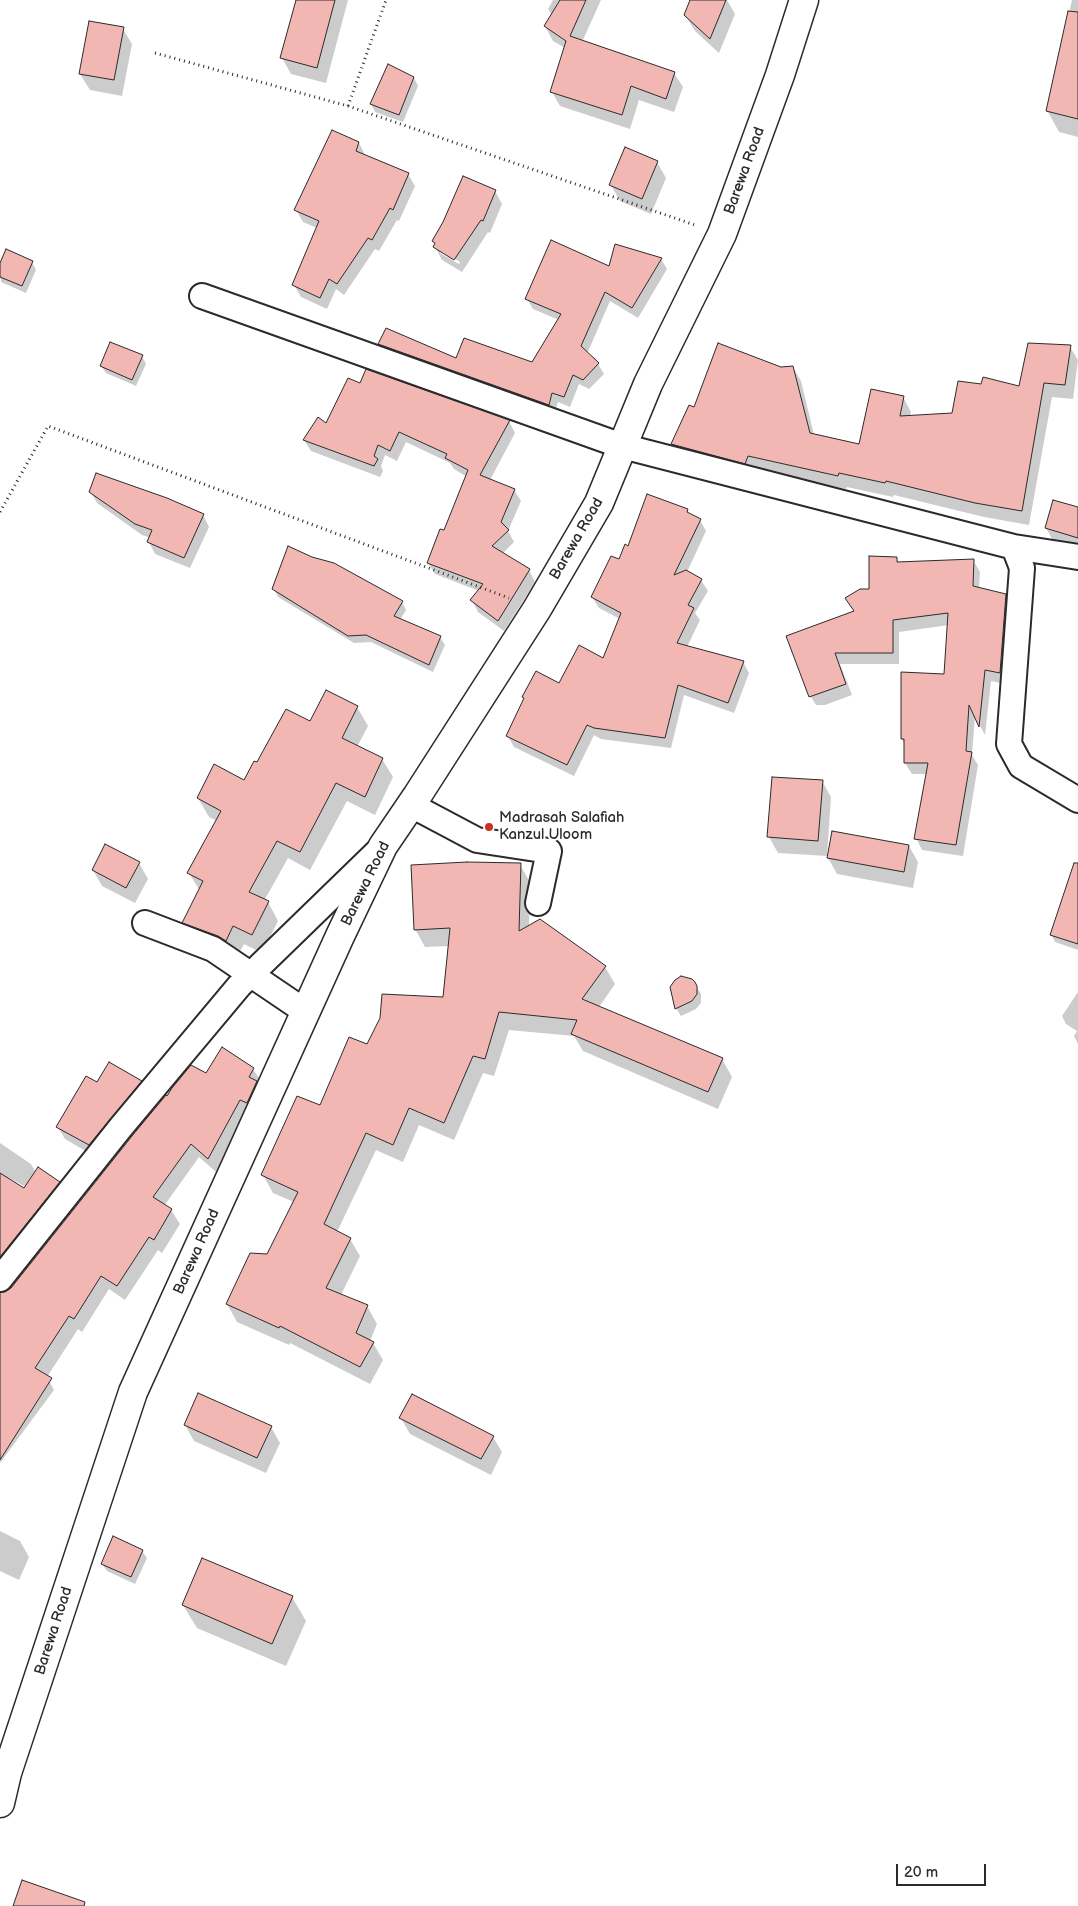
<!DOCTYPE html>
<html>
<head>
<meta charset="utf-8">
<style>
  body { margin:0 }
  #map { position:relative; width:1078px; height:1906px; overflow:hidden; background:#fff; font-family:"Balsamiq Sans",sans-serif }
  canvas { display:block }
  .scale { position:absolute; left:896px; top:1864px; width:90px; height:22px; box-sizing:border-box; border:2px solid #2b2b2b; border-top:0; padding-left:6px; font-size:15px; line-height:18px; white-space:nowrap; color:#2b2b2b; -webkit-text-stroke:4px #fff; paint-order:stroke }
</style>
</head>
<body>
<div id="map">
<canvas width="1078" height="1906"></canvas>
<div class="scale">20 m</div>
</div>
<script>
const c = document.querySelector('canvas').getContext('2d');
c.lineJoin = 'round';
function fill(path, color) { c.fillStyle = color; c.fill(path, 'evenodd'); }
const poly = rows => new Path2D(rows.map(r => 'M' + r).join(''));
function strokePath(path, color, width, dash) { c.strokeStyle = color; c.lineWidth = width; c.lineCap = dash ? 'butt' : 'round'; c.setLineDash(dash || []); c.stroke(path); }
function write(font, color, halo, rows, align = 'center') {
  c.font = font + ' "Balsamiq Sans",sans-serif'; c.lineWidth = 4; c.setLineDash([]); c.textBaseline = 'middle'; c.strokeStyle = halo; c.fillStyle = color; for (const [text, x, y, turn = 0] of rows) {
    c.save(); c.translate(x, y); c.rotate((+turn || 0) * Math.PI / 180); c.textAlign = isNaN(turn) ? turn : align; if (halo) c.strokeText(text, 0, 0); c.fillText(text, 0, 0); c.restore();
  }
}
const shadow = poly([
  [297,0,348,0,326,83,291,74,282,58],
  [553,0,601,0,582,42,674,73,683,87,674,112,639,100,630,129,560,106,552,92,565,48,553,41,545,26,552,15,548,9],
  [692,0,727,0,735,14,719,53,695,31,685,15],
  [1072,0,1078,0,1078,137,1059,132,1047,110],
  [123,29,132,44,122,96,90,90,80,74],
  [414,78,418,86,403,122,375,112,371,104],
  [359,143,365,155,408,174,415,186,399,221,397,220,379,251,375,249,344,295,336,289,327,309,301,297,294,285,317,228,303,222,296,210],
  [657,162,666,178,651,214,620,201,611,185],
  [495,191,502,204,490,233,488,232,462,272,442,260,435,247,436,245,434,241],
  [440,250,460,262,459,264,440,253],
  [616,246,661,259,667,269,638,318,610,301,587,354,598,364,604,374,589,389,579,384,570,407,558,402,554,415,385,354,379,344,457,360,533,364,559,320,533,309,527,299,610,267],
  [32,262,36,270,26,293,1,282,0,266],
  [1070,347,1078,360,1073,399,1052,397,1029,525,984,517,894,495,893,497,847,487,846,489,756,469,681,459,673,444,695,409,781,368,793,367,801,381,814,435,860,446,903,397,911,412,910,416,953,414,1020,387],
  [142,356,146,364,136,386,106,373,101,366],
  [361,384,509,421,515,433,490,480,514,490,521,501,508,531,514,542,502,554,529,570,535,582,504,631,478,612,472,600,479,591,435,574,428,563,445,532,467,477,454,469,450,463,406,442,397,461,385,455,381,466,383,471,380,477,311,451,304,440,326,425],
  [90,491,203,515,209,527,190,568,155,554,149,542,151,538,142,535,97,503],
  [1078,508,1078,550,1055,544,1046,528],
  [687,510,689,515,700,520,706,531,687,572,701,580,708,591,695,613,700,620,687,647,743,662,749,673,734,713,684,695,671,748,601,739,594,735,574,776,514,747,507,735,525,699,523,697,559,685,603,660,620,619,599,608,592,597,629,548],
  [896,558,899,563,973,560,980,572,979,589,1006,595,1012,606,1006,684,991,681,985,735,975,716,972,755,978,765,963,856,922,850,916,838,927,774,912,774,905,763,905,745,902,739,903,673,945,675,949,625,899,632,899,664,840,664,852,695,825,705,816,705,809,694,855,612],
  [274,589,402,602,406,610,400,620,440,637,445,645,433,672,371,642,354,643,278,597],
  [357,707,368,726,357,747,382,759,393,777,375,815,347,801,310,870,288,858,264,901,268,902,278,921,262,953,244,944,236,959,194,941,184,923,200,891,189,873,217,821,209,817,198,798,245,782,257,764,311,723],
  [822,781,831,797,827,856,778,853,769,837],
  [909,846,918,862,913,888,837,874,828,858],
  [139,863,148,879,135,903,102,886,93,870],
  [520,865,530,882,529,927,605,967,615,984,599,1007,722,1059,732,1077,718,1109,583,1051,574,1036,509,1030,494,1076,483,1073,454,1140,419,1125,403,1162,376,1150,337,1232,350,1239,360,1256,341,1295,367,1306,377,1324,370,1341,373,1343,383,1360,370,1384,290,1343,289,1345,237,1322,227,1304,268,1255,294,1202,273,1193,263,1175,321,1107,368,1046,444,998,450,946,425,947,415,929],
  [1078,899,1078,950,1055,942,1051,934],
  [696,986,701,994,701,1003,696,1009,681,1016,676,1008],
  [1078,992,1078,1044,1074,1036,1077,1031,1066,1024,1062,1016],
  [223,1049,253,1069,262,1083,248,1113,216,1172,199,1157,164,1206,171,1210,180,1224,162,1253,158,1250,125,1300,109,1289,82,1332,78,1329,47,1377,54,1390,0,1463,0,1294,5,1293,12,1288,206,1075],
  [141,1082,148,1094,96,1157,65,1139,58,1127,98,1084],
  [0,1143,31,1164,36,1173,59,1183,67,1197,0,1281],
  [9,1178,26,1187,24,1190,8,1180],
  [401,1418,493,1437,502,1452,491,1475,410,1434],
  [185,1425,271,1427,280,1443,266,1473,194,1441],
  [0,1531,20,1541,29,1557,19,1580,0,1571],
  [142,1551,147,1558,135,1584,107,1571,102,1564],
  [292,1597,306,1621,286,1666,197,1628,183,1605]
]);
const building = poly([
  [296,0,335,0,317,68,280,58,296,0],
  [560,0,586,0,570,36,675,72,666,99,631,86,622,115,550,92,566,41,544,26,560,0],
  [690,0,726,0,710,39,684,15,690,0],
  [1068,11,1078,12,1078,119,1046,111,1068,11],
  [89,21,124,27,114,80,79,74,89,21],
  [388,64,414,77,399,115,370,104,388,64],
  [332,130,359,142,356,151,409,173,393,210,390,208,372,240,368,238,337,284,329,279,320,298,292,285,319,221,294,210,332,130],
  [625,147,658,161,642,199,609,185,625,147],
  [463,176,496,190,483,221,481,220,454,260,433,247,435,243,432,241,443,222,463,176],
  [551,240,609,266,615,244,662,258,632,308,605,292,581,346,599,363,583,380,573,375,564,397,552,393,549,405,378,344,386,328,456,358,464,338,532,362,561,314,525,299,551,240],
  [6,249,33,261,22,286,0,277,0,263,6,249],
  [110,342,143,355,132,380,100,366,110,342],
  [718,343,781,367,793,366,810,433,859,444,871,389,904,396,900,416,952,413,958,381,981,384,983,377,1019,386,1028,343,1071,345,1065,385,1044,383,1022,511,975,503,886,481,885,483,839,473,838,476,748,456,745,464,671,444,689,405,694,407,718,343],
  [366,369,510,420,480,475,515,489,501,522,509,530,492,546,530,569,498,621,470,600,483,584,427,563,440,529,444,530,468,470,445,458,447,454,399,432,390,451,378,445,374,456,378,459,374,466,303,440,318,417,326,423,348,378,360,383,366,369],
  [96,473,167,498,204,514,184,558,147,542,152,530,135,524,89,492,96,473],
  [647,494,688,509,687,512,701,519,674,575,686,570,702,579,688,605,694,608,677,643,744,661,728,703,678,685,665,738,594,728,587,725,567,765,506,736,524,698,522,697,536,671,559,683,579,645,603,658,621,613,591,597,611,556,619,559,625,544,628,546,647,494],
  [1053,500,1078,507,1078,538,1045,528,1053,500],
  [288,546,312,557,334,563,403,601,394,616,441,636,429,665,366,635,348,636,272,589,288,546],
  [869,556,897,557,897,562,974,559,973,586,1006,594,1000,673,985,670,979,727,969,705,966,751,972,752,956,845,914,839,928,763,904,763,904,739,901,739,901,672,944,674,948,613,893,620,893,653,835,653,846,684,809,697,786,636,854,611,845,598,860,589,869,589,869,556],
  [326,690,358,706,342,738,383,758,365,797,336,783,300,852,277,841,249,892,269,901,252,935,233,926,226,941,218,936,182,923,203,881,187,873,221,811,197,798,214,764,244,780,254,761,257,762,286,709,310,721,326,690],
  [772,777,823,780,818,841,767,837,772,777],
  [832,831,909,845,904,872,827,858,832,831],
  [105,844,140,862,126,888,92,870,105,844],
  [467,862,521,863,519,931,540,919,606,966,582,999,723,1058,708,1092,571,1034,577,1020,499,1012,485,1059,473,1056,444,1123,409,1108,393,1145,366,1133,324,1224,351,1238,326,1288,368,1305,356,1333,374,1342,360,1367,280,1326,279,1328,226,1304,250,1253,267,1254,298,1192,261,1175,297,1096,320,1105,349,1037,367,1044,380,1018,382,994,443,997,450,928,414,930,411,865,467,862],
  [1074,863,1078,863,1078,944,1050,935,1074,863],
  [681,976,692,979,695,982,697,986,697,994,692,1001,675,1009,670,987,675,980,681,976],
  [222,1047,254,1068,249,1077,257,1081,247,1103,240,1100,208,1159,191,1144,153,1197,172,1209,154,1240,149,1237,117,1286,101,1276,74,1319,69,1316,35,1368,52,1378,0,1460,0,1292,5,1292,11,1288,132,1136,166,1095,167,1096,172,1088,191,1065,206,1073,222,1047],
  [109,1062,142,1081,89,1145,56,1127,86,1076,97,1082,109,1062],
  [38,1167,60,1182,0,1257,0,1173,24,1188,38,1167],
  [198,1393,272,1426,257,1458,184,1425,198,1393],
  [412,1394,494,1436,481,1459,399,1418,412,1394],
  [113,1536,143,1550,131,1577,101,1564,113,1536],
  [202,1558,293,1596,272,1644,182,1605,202,1558],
  [22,1880,85,1902,84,1906,13,1906,22,1880]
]);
const path = poly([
  [155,53,348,106,695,225],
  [348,106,386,0],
  [0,512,48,426,509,598]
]);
const minor = poly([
  [202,296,622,446,1014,547,1022,568,1009,744,1021,766,1078,800],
  [1014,547,1078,557],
  [411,805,477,840,549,851,538,903],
  [145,923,213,949,306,1012],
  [0,1279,121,1127,239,986,377,852]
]);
const secondary = poly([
  [0,1803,7,1773,133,1392,340,936,383,846,417,796,537,609,599,503,648,384,722,234,780,75,804,0]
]);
const markers = [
  [489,827,5,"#c8321e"]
];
const streetNames = [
  ["Barewa Road",745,171,-70],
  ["Barewa Road",577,539,-60],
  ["Barewa Road",366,884,-64],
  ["Barewa Road",197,1252,-66],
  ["Barewa Road",54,1631,-72]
];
const poiNames = [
  ["Madrasah Salafiah",499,818],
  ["Kanzul Uloom",499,835]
];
fill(shadow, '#0003');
fill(building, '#f3b7b3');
strokePath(building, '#2b2b2b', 1);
strokePath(minor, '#2b2b2b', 28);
strokePath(secondary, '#2b2b2b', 31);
strokePath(path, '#2b2b2b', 3, [1, 4]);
strokePath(minor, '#fff', 24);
strokePath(secondary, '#fff', 28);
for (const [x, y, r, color] of markers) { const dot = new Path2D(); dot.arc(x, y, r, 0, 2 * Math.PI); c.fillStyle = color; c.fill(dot); strokePath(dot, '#fff', 2); }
write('15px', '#2b2b2b', '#fff', streetNames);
write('15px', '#2b2b2b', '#fff', poiNames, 'left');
</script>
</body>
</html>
